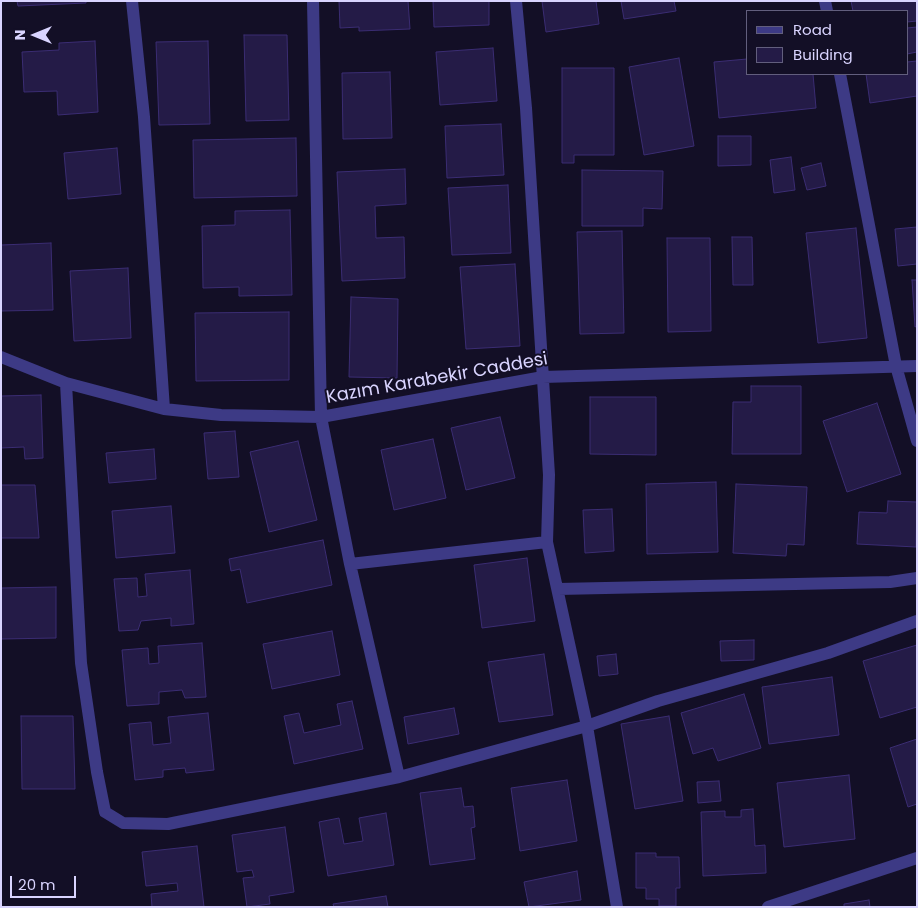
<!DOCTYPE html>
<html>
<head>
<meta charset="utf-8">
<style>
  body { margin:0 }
  #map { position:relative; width:918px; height:908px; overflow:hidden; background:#130f26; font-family:Poppins,sans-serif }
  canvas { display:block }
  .frame { position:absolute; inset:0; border:2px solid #d9d4ff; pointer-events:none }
  .legend { position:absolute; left:746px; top:10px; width:162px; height:65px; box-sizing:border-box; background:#130f26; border:1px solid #625e7d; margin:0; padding:6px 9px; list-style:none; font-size:15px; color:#d9d4ff }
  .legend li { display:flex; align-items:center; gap:10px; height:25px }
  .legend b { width:25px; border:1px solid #625e7d }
  .north { position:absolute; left:10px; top:10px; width:50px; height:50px; -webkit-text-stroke:4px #130f26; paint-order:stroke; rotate:270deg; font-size:14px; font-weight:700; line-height:20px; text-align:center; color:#d9d4ff }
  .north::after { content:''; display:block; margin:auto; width:18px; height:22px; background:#d9d4ff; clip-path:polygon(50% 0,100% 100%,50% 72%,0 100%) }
  .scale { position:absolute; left:10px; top:876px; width:66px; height:22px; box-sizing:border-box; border:2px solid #d9d4ff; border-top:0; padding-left:6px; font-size:15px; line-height:18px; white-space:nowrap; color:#d9d4ff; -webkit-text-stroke:4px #130f26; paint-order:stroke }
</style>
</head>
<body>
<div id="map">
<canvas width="918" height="908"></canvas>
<div class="frame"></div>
<ul class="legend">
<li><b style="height:6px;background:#3d3a85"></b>Road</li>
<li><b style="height:14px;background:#241b47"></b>Building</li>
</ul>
<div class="north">N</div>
<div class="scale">20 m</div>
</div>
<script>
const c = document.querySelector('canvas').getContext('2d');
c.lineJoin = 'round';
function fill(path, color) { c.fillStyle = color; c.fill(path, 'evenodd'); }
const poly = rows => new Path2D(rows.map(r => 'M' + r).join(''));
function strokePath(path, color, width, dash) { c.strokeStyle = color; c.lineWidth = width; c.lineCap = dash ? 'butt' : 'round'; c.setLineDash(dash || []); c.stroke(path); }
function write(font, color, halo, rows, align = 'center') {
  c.font = font + ' Poppins,sans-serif'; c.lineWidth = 4; c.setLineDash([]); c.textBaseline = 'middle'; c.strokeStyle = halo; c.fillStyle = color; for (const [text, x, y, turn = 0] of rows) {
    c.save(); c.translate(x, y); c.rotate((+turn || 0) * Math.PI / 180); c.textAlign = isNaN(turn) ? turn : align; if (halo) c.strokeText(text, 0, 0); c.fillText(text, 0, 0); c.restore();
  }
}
const building = poly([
  [17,1,86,1,86,3,18,6,17,1],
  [339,1,408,1,410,29,359,31,359,27,340,28,339,1],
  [433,1,489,1,489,25,434,27,433,1],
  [542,1,596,1,599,24,546,32,542,1],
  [621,1,674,1,676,11,624,19,621,1],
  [851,1,917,1,917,21,907,22,907,11,853,11,851,1],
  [917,27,917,52,907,54,907,28,917,27],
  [244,35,287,35,289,120,246,121,244,35],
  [95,41,98,112,58,115,57,91,24,92,22,52,59,50,59,43,95,41],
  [208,41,210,124,159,125,156,42,208,41],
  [493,48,497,101,440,105,436,52,493,48],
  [679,58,694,146,644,155,629,67,679,58],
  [747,59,747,74,813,74,816,108,719,118,714,62,747,59],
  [917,61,917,96,870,103,866,74,907,74,907,62,917,61],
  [562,68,614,68,614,155,574,155,574,163,562,163,562,68],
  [390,72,392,138,343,139,342,73,390,72],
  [501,124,504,175,447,178,445,126,501,124],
  [718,136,751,136,751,165,718,166,718,136],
  [296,138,297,196,194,198,193,140,296,138],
  [117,148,121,194,68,199,64,153,117,148],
  [791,157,795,190,774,193,770,160,791,157],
  [821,163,826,186,807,190,801,168,821,163],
  [405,169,406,204,375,206,376,238,404,237,405,278,342,281,337,172,405,169],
  [582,170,663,171,662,209,643,208,643,226,582,226,582,170],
  [508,185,511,253,452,255,448,188,508,185],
  [290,210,292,295,239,296,239,287,203,288,202,226,235,225,235,211,290,210],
  [917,227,917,264,898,266,895,229,917,227],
  [856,228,867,338,818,343,806,233,856,228],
  [622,231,624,333,580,334,577,232,622,231],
  [732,237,752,237,753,285,733,285,732,237],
  [667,238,710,238,711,331,668,332,667,238],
  [51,243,53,310,1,311,1,245,51,243],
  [515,264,520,346,466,349,460,267,515,264],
  [128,268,131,338,74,341,70,271,128,268],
  [912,280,917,280,917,326,915,327,912,280],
  [351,297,398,299,397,378,349,377,351,297],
  [289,312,289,380,196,381,195,313,289,312],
  [751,386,801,386,801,454,732,454,733,402,751,402,751,386],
  [41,395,43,458,25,459,24,447,1,448,1,396,41,395],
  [590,397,656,397,656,455,590,454,590,397],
  [877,403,901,474,847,492,823,421,877,403],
  [500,417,515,478,466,490,451,428,500,417],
  [235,431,239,477,208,479,204,433,235,431],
  [433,439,446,498,394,510,381,450,433,439],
  [298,441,317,520,269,532,250,452,298,441],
  [154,449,156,479,109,483,106,453,154,449],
  [716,482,718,552,647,554,646,484,716,482],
  [736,484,807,487,804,545,787,544,786,556,733,553,736,484],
  [1,485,35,485,39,538,1,538,1,485],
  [888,501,917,502,916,547,857,544,859,512,887,513,888,501],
  [171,506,175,553,116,558,112,511,171,506],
  [612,509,614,551,585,553,583,510,612,509],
  [323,540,332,585,247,603,240,569,231,571,229,559,323,540],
  [527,558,535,621,482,628,474,565,527,558],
  [190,570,194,624,171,626,171,618,141,621,138,630,119,631,114,579,137,578,138,597,147,596,145,574,190,570],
  [56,587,56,638,1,639,1,588,56,587],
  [332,631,340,675,272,689,263,644,332,631],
  [754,640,754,660,721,661,720,641,754,640],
  [202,643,206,697,185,698,182,690,159,692,159,704,127,706,122,650,148,648,149,664,159,663,158,646,202,643],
  [917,645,917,707,880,718,863,661,917,645],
  [544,654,553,715,499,722,488,662,544,654],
  [616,654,618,674,599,676,597,656,616,654],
  [832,677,839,735,769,744,762,687,832,677],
  [744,694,761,748,718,761,713,748,693,754,681,713,744,694],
  [352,701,363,749,294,764,284,716,299,713,304,733,341,725,337,704,352,701],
  [454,708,459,734,408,744,404,717,454,708],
  [208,713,214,770,186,773,185,768,163,770,163,777,135,780,129,724,151,722,153,745,171,743,168,717,208,713],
  [21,716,73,716,75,789,22,789,21,716],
  [669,716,683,801,635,809,621,724,669,716],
  [917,739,917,804,908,807,890,748,917,739],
  [849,775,855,839,784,847,777,783,849,775],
  [567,780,577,841,520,851,511,788,567,780],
  [719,781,721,801,698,803,697,782,719,781],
  [461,788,464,807,473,806,475,827,471,828,475,859,430,865,420,793,461,788],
  [753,809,755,846,765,845,766,873,703,876,701,812,725,811,725,817,741,817,741,810,753,809],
  [386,813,394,865,328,876,319,822,339,818,344,844,363,841,359,818,386,813],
  [285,827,294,892,269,896,270,904,247,907,243,878,254,877,252,870,237,872,232,835,285,827],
  [197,846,204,907,152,907,151,894,178,891,177,883,146,886,142,852,197,846],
  [636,853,656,853,656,857,679,857,680,888,676,888,676,906,659,906,659,899,646,899,646,888,636,888,636,853],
  [577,871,581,900,529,907,524,882,577,871],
  [386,896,388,907,334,907,333,904,386,896],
  [869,900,870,907,844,907,844,904,869,900]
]);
const minor = poly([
  [132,1,144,117,164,409],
  [313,1,321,417,350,564],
  [516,1,526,108,549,475,547,542,587,726,617,907],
  [825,1,827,11],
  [840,74,896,366,917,441],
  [1,357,66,383,164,409,221,415,321,417,543,377,917,366],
  [66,383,81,663,97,772,105,812,123,823,168,824,399,777,587,726,658,701,828,653,917,621],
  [558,589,890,582,917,578],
  [399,777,350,564,547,542],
  [768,907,917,858]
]);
const streetNames = [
  ["Kazım Karabekir Caddesi",437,379,-10]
];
fill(building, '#241b47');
strokePath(building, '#3b2d73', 1);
strokePath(minor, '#3d3a85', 12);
write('18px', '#d9d4ff', '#130f26', streetNames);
</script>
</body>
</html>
